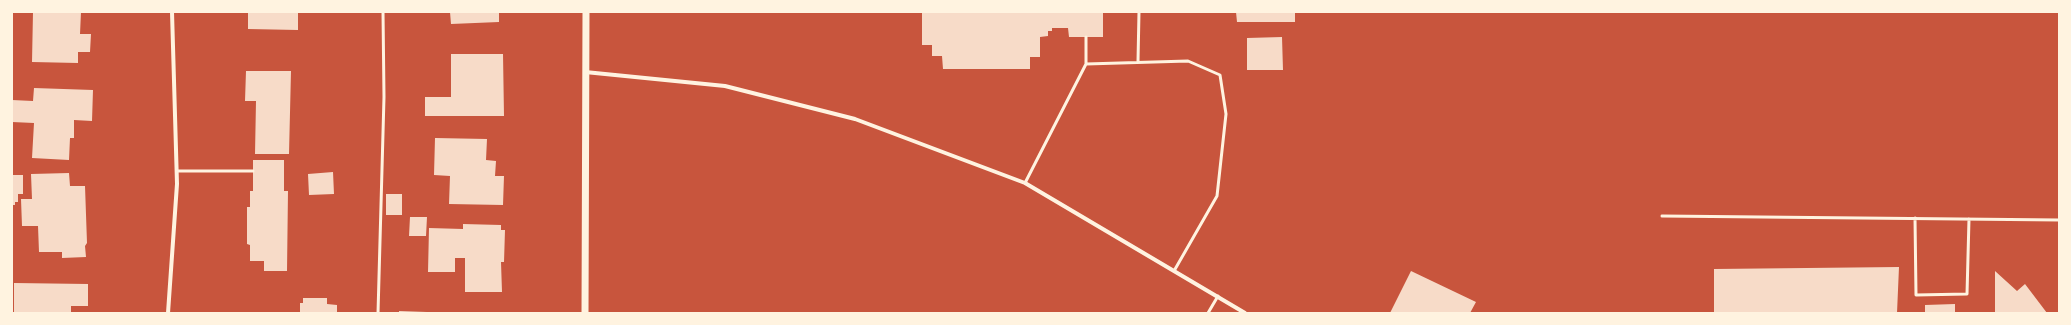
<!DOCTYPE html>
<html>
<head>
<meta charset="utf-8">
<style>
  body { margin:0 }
  #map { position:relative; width:2071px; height:325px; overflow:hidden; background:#c8553d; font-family:"Roboto Serif",serif }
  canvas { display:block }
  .frame { position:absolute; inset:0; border:13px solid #fff3e0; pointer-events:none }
</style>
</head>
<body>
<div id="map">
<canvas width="2071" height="325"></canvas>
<div class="frame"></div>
</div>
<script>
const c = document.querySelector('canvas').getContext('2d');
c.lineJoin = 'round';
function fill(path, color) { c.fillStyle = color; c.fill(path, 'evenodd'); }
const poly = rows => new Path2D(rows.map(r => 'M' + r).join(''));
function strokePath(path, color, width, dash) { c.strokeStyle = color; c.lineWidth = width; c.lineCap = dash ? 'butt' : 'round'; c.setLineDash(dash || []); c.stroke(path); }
const building = poly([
  [33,12,81,12,80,34,91,34,90,52,78,52,78,63,32,62],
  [248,12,298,12,298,30,248,29],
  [450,12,499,12,499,22,451,24],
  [922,12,1103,12,1103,37,1069,37,1068,28,1052,28,1052,31,1048,31,1048,36,1040,37,1040,57,1030,57,1030,69,943,69,942,56,932,56,932,45,922,45],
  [1236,12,1295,12,1295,22,1237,22],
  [1282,37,1283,70,1247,70,1247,38],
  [451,54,503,54,504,116,425,116,425,97,451,97],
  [246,71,291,71,289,154,255,154,256,101,245,101],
  [34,88,93,90,92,121,74,120,74,138,70,138,69,160,32,158,34,123,12,122,12,100,33,101],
  [435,138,487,139,486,160,496,161,495,176,504,176,503,205,449,204,450,176,434,175],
  [253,160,284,160,284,191,288,191,287,271,264,271,264,261,250,261,250,245,247,244,247,207,250,207,250,191,253,191],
  [333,172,334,194,309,195,308,174],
  [69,173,70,186,85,186,87,243,85,246,86,257,62,258,62,252,39,252,38,226,22,226,21,199,32,199,31,174],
  [12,175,23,175,23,194,18,194,18,202,15,202,15,205,12,205],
  [386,194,402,194,402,215,386,215],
  [410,217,427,217,426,236,409,236],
  [463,224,501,225,501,230,505,230,504,262,501,262,502,292,465,292,465,258,455,258,455,272,428,272,429,228,463,229],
  [1899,267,1897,313,1714,313,1714,269],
  [1411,271,1476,302,1470,313,1390,313],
  [1995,271,2017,291,2025,284,2047,313,1995,313],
  [14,283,88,284,88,306,71,306,71,313,14,313],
  [303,298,327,298,327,304,337,305,337,313,300,313,300,303,303,303],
  [1955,304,1955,313,1925,313,1925,305],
  [399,311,427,312,427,313,399,313]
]);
const service = poly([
  [1138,61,1139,12],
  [1086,64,1086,37],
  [177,171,253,171],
  [1025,183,1086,64,1188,61,1220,75,1226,114,1217,196,1174,271],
  [1662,216,2059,220],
  [1915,218,1916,295,1967,294,1969,219],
  [378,313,384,97,383,12],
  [1208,313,1218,296]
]);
const minor = poly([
  [585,72,725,86,855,119,1025,183,1245,313],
  [168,313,177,184,172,12]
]);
const tertiary = poly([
  [585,313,586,12]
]);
fill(building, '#f7dbc8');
strokePath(service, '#fff3e0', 3);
strokePath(minor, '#fff3e0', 4);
strokePath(tertiary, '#fff3e0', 7);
</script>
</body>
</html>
